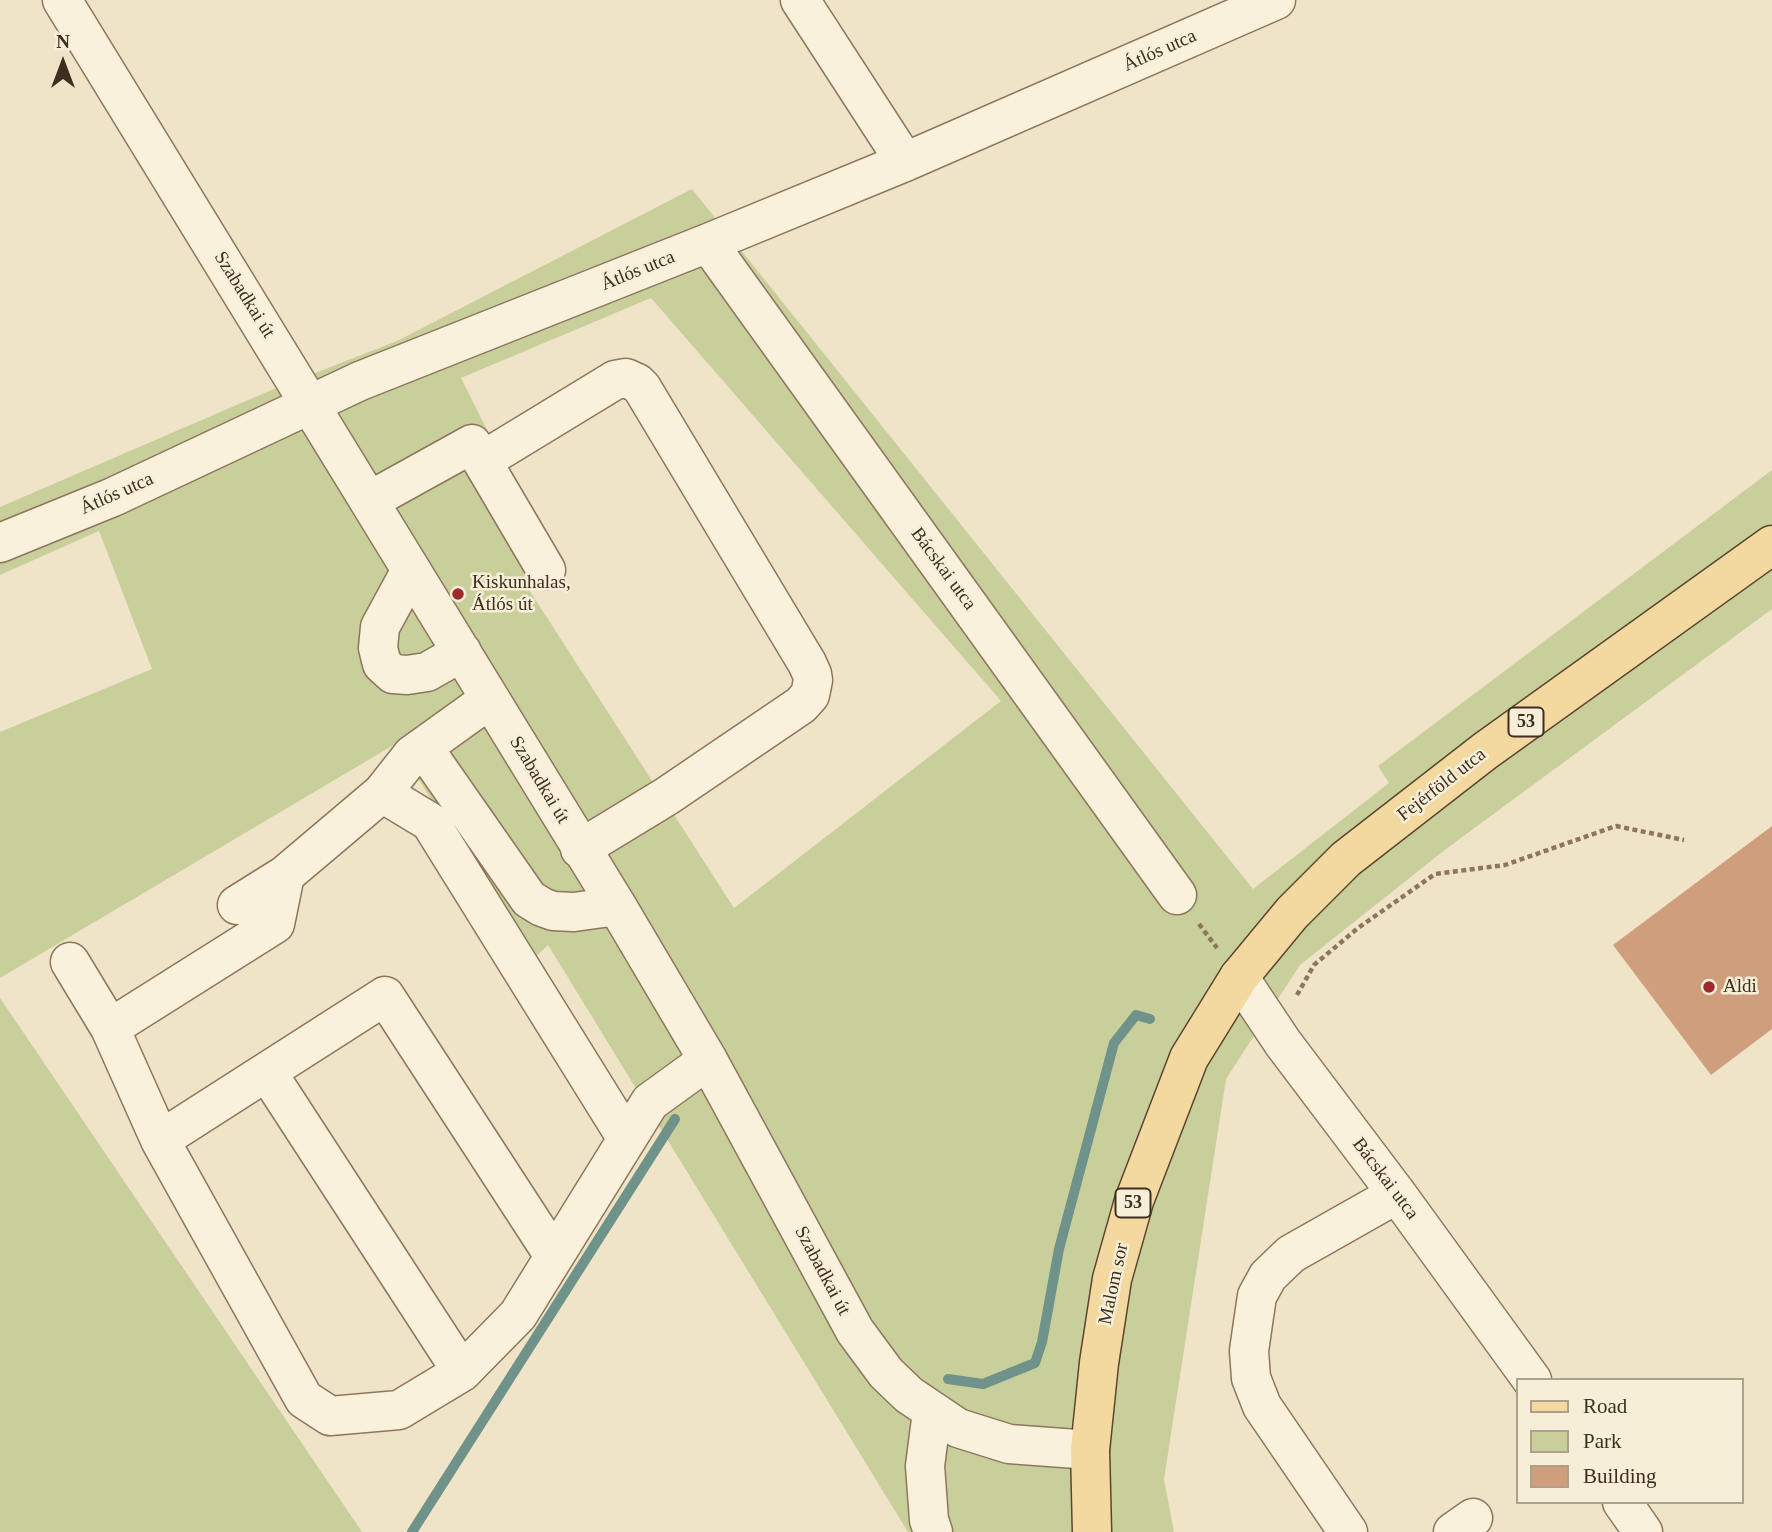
<!DOCTYPE html>
<html>
<head>
<meta charset="utf-8">
<style>
  body { margin:0 }
  #map { position:relative; width:1772px; height:1532px; overflow:hidden; background:#f0e4c8; font-family:"Times New Roman",serif }
  canvas { display:block }
  .legend { position:absolute; left:1516px; top:1378px; width:228px; height:126px; box-sizing:border-box; background:#f7eed8; border:2px solid #ada18e; margin:0; padding:9px 12px; list-style:none; font-size:21px; color:#3d2e20 }
  .legend li { display:flex; align-items:center; gap:14px; height:35px }
  .legend b { width:35px; border:2px solid #ada18e }
  .north { position:absolute; left:28px; top:28px; width:70px; height:70px; -webkit-text-stroke:5px #f7eed8; paint-order:stroke; rotate:0deg; font-size:19px; font-weight:700; line-height:28px; text-align:center; color:#3d2e20 }
  .north::after { content:''; display:block; margin:auto; width:24px; height:32px; background:#3d2e20; clip-path:polygon(50% 0,100% 100%,50% 72%,0 100%) }
</style>
</head>
<body>
<div id="map">
<canvas width="1772" height="1532"></canvas>
<ul class="legend">
<li><b style="height:9px;background:#f3d9a0"></b>Road</li>
<li><b style="height:19px;background:#c9cf9b"></b>Park</li>
<li><b style="height:19px;background:#cf9f7d"></b>Building</li>
</ul>
<div class="north">N</div>
</div>
<script>
const c = document.querySelector('canvas').getContext('2d');
c.lineJoin = 'round';
function fill(path, color) { c.fillStyle = color; c.fill(path, 'evenodd'); }
const poly = rows => new Path2D(rows.map(r => 'M' + r).join(''));
function strokePath(path, color, width, dash) { c.strokeStyle = color; c.lineWidth = width; c.lineCap = dash ? 'butt' : 'round'; c.setLineDash(dash || []); c.stroke(path); }
function write(font, color, halo, rows, align = 'center') {
  c.font = font + ' "Times New Roman",serif'; c.lineWidth = 5; c.setLineDash([]); c.textBaseline = 'middle'; c.strokeStyle = halo; c.fillStyle = color; for (const [text, x, y, turn = 0] of rows) {
    c.save(); c.translate(x, y); c.rotate((+turn || 0) * Math.PI / 180); c.textAlign = isNaN(turn) ? turn : align; if (halo) c.strokeText(text, 0, 0); c.fillText(text, 0, 0); c.restore();
  }
}
const green = poly([
  [692,189,1253,889,1389,783,1378,766,1772,470,1772,609,1446,849,1300,965,1226,1079,1164,1479,1174,1532,908,1532,548,945,529,963,397,743,0,978,0,732,152,669,99,531,0,575,0,507,269,391,397,341],
  [651,298,1001,701,734,908,526,585,555,565,461,378],
  [0,998,362,1532,0,1532]
]);
const stream = poly([
  [948,1379,983,1384,1035,1363,1042,1342,1059,1249,1114,1043,1136,1015,1150,1019],
  [412,1532,675,1119]
]);
const building = poly([
  [1772,826,1772,1029,1711,1075,1613,945]
]);
const path = poly([
  [1199,924,1217,948],
  [1297,995,1314,965,1358,928,1435,874,1505,865,1616,826,1684,840]
]);
const minor = poly([
  [62,0,617,906,708,1060,855,1331,886,1373,909,1395,958,1428,1009,1444,1090,1450],
  [800,0,905,162],
  [708,243,1177,895],
  [482,461,615,380,626,378,637,383,642,388,807,663,812,674,813,680,810,695,801,705,667,796,580,849],
  [369,501,472,444,546,570],
  [0,543,113,497,360,381,708,243,905,162,1276,0],
  [411,570,380,627,378,648,382,664,393,674,407,675,427,672,462,652],
  [490,699,412,755,382,793,285,875,275,924,110,1028,160,1140,304,1399,330,1416,399,1410,462,1372,518,1315,650,1102,708,1060],
  [423,747,529,899,542,907,553,911,574,912,617,906],
  [382,793,430,822,627,1139],
  [237,905,285,875],
  [70,962,110,1028],
  [1239,977,1283,1043,1397,1194,1532,1380],
  [267,1072,462,1372],
  [160,1140,385,996,554,1256],
  [932,1412,925,1466,929,1520,933,1532],
  [1622,1502,1643,1532],
  [1348,1532,1262,1406,1251,1378,1249,1351,1253,1323,1257,1296,1268,1276,1291,1254,1397,1194],
  [1453,1532,1473,1518]
]);
const major = poly([
  [1092,1532,1090,1450,1099,1363,1112,1279,1134,1201,1189,1058,1239,977,1292,913,1346,859,1485,751,1772,545]
]);
const markers = [
  [458,594,7,"#9e2a2b"],
  [1709,987,7,"#9e2a2b"]
];
const shields = [
  [1526,722,35],
  [1133,1203,35]
];
const shieldNames = [
  ["53",1526,722],
  ["53",1133,1203]
];
const streetNames = [
  ["Átlós utca",1160,51,-24],
  ["Átlós utca",638,271,-22],
  ["Szabadkai út",244,295,58],
  ["Átlós utca",117,494,-24],
  ["Bácskai utca",943,569,54],
  ["Szabadkai út",539,780,59],
  ["Fejérföld utca",1442,785,-38],
  ["Bácskai utca",1385,1179,53],
  ["Szabadkai út",822,1271,62],
  ["Malom sor",1114,1284,-78]
];
const poiNames = [
  ["Kiskunhalas,",472,583],
  ["Átlós út",472,605],
  ["Aldi",1723,987]
];
fill(green, '#c9cf9b');
strokePath(stream, '#6f938a', 10);
fill(building, '#cf9f7d');
strokePath(minor, '#8d765c', 41);
strokePath(major, '#5b4430', 41);
strokePath(path, '#8d765c', 4.5, [5, 3.5]);
strokePath(minor, '#faf1dc', 38);
strokePath(major, '#f3d9a0', 38);
for (const [x, y, r, color] of markers) { const dot = new Path2D(); dot.arc(x, y, r, 0, 2 * Math.PI); c.fillStyle = color; c.fill(dot); strokePath(dot, '#f7eed8', 2.5); }
for (const [x, y, w] of shields) { const box = new Path2D(); box.roundRect(x - w / 2, y - 14.5, w, 29, 5); c.fillStyle = '#f7eed8'; c.fill(box); strokePath(box, '#3d2e20', 2); }
write('bold 18px', '#3d2e20', null, shieldNames);
write('19px', '#3d2e20', '#f7eed8', streetNames);
write('19px', '#3d2e20', '#f7eed8', poiNames, 'left');
</script>
</body>
</html>
